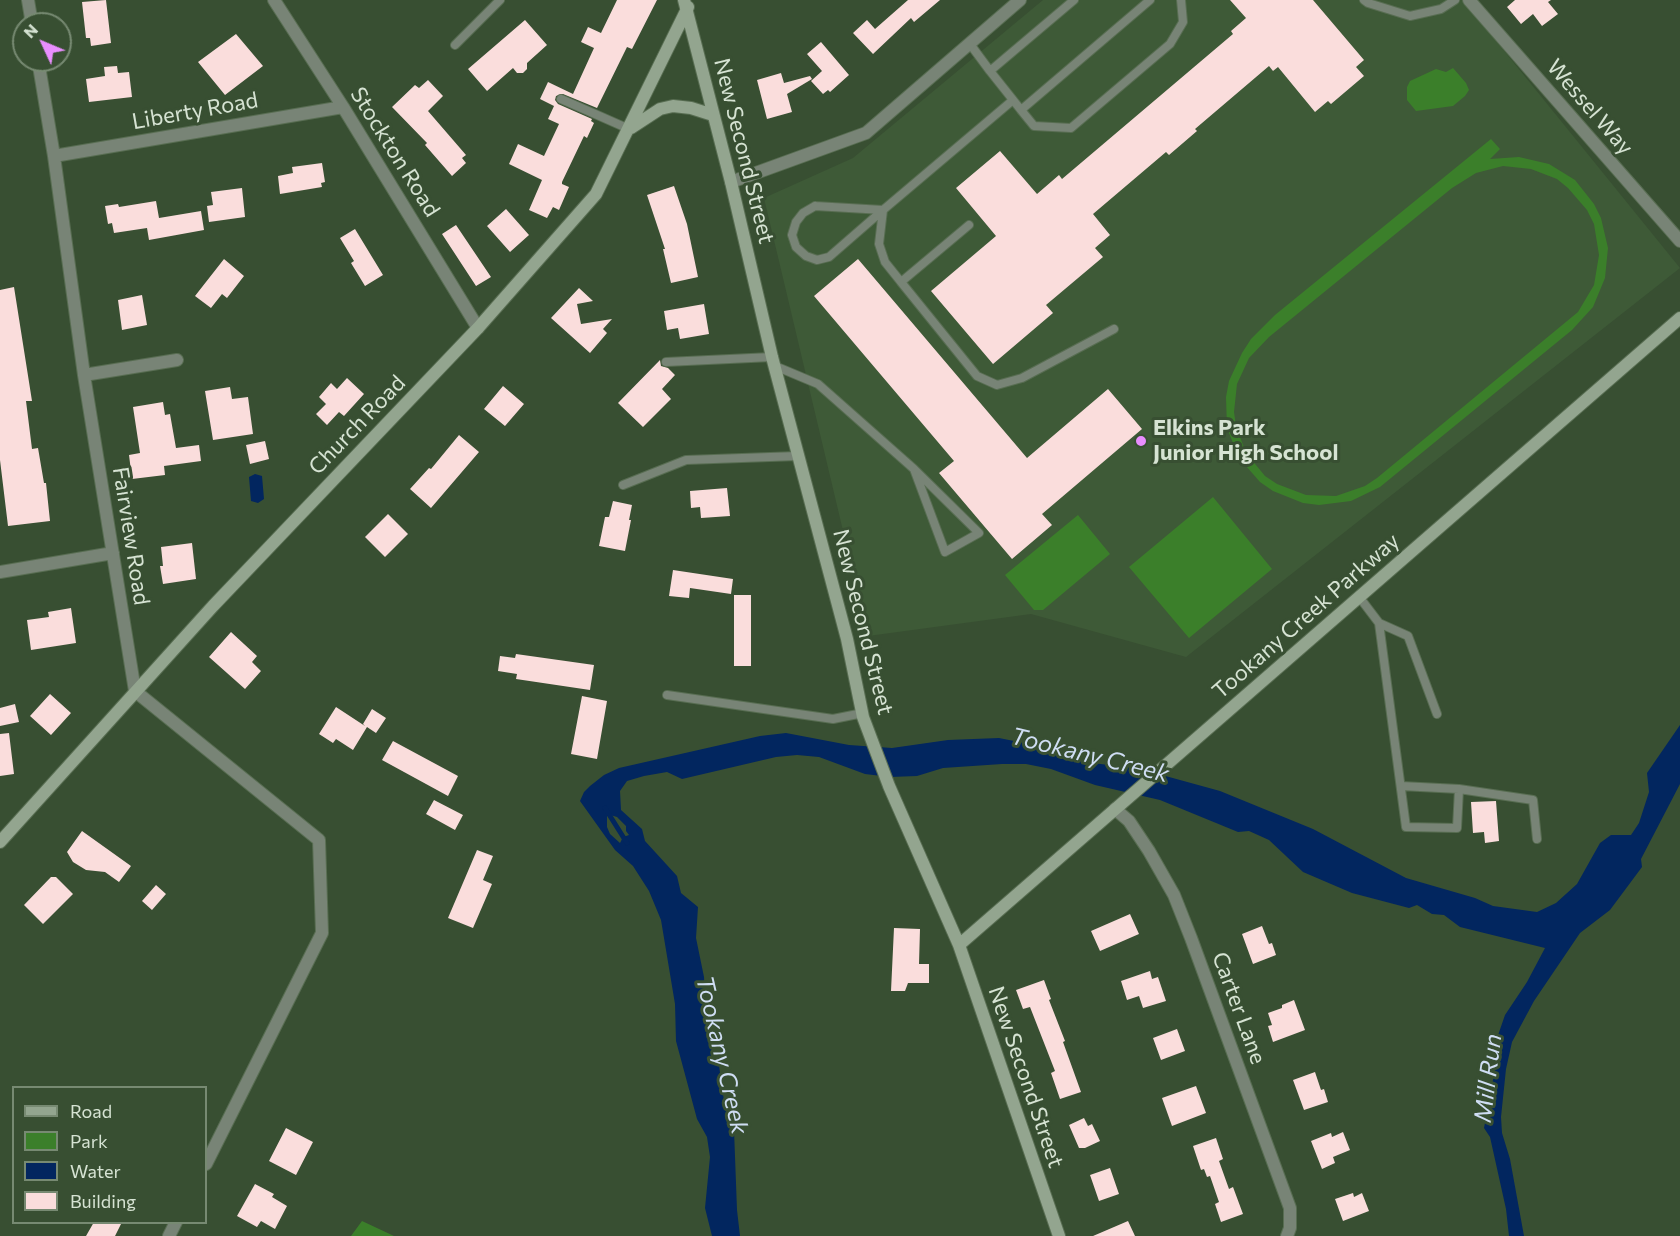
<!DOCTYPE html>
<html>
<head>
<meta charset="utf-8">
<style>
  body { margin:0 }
  #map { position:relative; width:1680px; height:1236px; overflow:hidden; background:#384f32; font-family:Commissioner,sans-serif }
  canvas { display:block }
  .legend { position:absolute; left:12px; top:1086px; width:195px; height:138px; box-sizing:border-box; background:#384f32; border:2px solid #778a72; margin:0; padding:8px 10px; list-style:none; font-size:18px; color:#d6e3d3 }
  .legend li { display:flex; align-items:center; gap:12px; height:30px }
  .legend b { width:30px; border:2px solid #778a72 }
  .north { position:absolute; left:12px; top:12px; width:60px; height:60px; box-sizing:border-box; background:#384f32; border:2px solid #778a72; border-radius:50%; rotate:314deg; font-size:16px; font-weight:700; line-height:24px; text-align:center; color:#d6e3d3 }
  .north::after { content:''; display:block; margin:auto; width:21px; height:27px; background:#e98efe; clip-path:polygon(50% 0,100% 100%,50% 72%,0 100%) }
</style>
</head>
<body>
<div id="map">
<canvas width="1680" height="1236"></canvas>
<ul class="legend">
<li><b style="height:8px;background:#93a58f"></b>Road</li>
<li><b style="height:16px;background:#3b7f2a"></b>Park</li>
<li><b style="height:16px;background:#02265f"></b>Water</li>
<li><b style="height:16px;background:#fadddc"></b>Building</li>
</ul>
<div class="north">N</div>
</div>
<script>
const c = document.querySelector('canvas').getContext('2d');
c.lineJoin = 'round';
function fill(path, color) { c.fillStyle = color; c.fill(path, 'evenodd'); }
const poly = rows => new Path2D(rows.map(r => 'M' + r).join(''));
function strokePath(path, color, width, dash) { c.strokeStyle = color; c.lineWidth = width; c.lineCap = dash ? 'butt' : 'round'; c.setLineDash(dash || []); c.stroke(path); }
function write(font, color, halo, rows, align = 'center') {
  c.font = font + ' Commissioner,sans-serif'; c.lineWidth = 6; c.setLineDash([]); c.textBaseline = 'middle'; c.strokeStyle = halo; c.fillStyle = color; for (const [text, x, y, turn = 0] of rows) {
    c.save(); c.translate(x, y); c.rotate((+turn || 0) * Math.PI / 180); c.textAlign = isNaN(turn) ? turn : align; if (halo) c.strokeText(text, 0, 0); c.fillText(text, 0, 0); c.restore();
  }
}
const built = poly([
  [1043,0,1463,0,1680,268,1186,657,1031,614,868,636,764,198,853,158]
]);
const green = poly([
  [1453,68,1466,83,1469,90,1465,96,1453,106,1416,111,1407,100,1407,87,1410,81,1436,69,1446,72],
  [1491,139,1500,149,1490,159,1519,157,1549,164,1575,180,1594,204,1601,218,1608,248,1605,278,1593,307,1572,330,1380,487,1351,501,1319,505,1303,503,1273,491,1260,482,1239,458,1227,428,1226,397,1229,381,1242,353,1251,339,1275,315],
  [1503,166,1531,169,1557,179,1568,188,1587,210,1594,224,1599,255,1594,285,1578,312,1377,478,1365,486,1336,496,1306,495,1277,484,1265,476,1246,453,1236,426,1234,412,1237,384,1249,358,1269,337,1452,188,1476,173],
  [1213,497,1272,569,1189,638,1129,567],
  [1078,515,1110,554,1043,610,1034,610,1005,575],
  [362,1221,394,1236,351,1236]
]);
const water = poly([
  [255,474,262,476,264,499,258,503,251,501,249,477],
  [1680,725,1680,784,1641,859,1642,867,1610,910,1580,933,1534,1001,1512,1042,1506,1069,1501,1117,1502,1133,1510,1159,1524,1236,1509,1236,1506,1209,1490,1137,1484,1128,1495,1069,1495,1044,1505,1015,1527,982,1545,948,1460,927,1444,915,1432,914,1417,905,1409,908,1352,893,1303,872,1269,840,1249,831,1238,832,1160,800,1095,785,1051,769,1026,764,1002,764,943,768,917,776,890,777,865,774,819,757,797,755,776,757,682,779,667,772,644,776,627,781,620,791,621,810,642,829,645,841,677,876,681,893,698,907,696,938,704,977,706,1013,715,1037,725,1108,734,1130,737,1210,740,1236,712,1236,705,1208,710,1157,707,1137,697,1119,676,1041,675,1004,661,920,649,891,633,866,615,850,580,801,584,792,590,786,604,775,619,768,760,736,786,733,849,745,892,748,948,740,999,738,1049,748,1085,762,1140,769,1220,791,1313,829,1406,878,1475,898,1493,906,1537,912,1556,903,1577,884,1600,843,1611,835,1631,835,1639,823,1649,792,1647,773],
  [607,814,617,817,626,826,626,831,629,835,623,837,620,843,610,834,607,827]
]);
const stream = poly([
  [605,808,627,843]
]);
const building = poly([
  [106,0,111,43,91,46,90,38,86,38,82,2],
  [617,0,657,0,632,49,627,47,597,108,563,94,556,96,555,100,558,104,592,119,591,121,594,123,587,138,584,136,562,182,562,184,569,187,559,210,553,207,547,218,529,210,542,180,509,164,518,144,544,156,559,124,548,119,554,106,540,99,548,82,573,94,594,48,581,42,588,27,601,33],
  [908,0,940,0,914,22,911,18,873,54,853,33,867,20,875,29],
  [1230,0,1313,0,1364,60,1356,67,1364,76,1331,104,1328,101,1315,112,1278,67,1273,71,1269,66,1195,129,1197,131,1169,155,1166,152,1093,214,1110,235,1095,248,1103,257,1046,305,1053,313,993,364,931,291,996,236,956,188,1000,151,1037,194,1059,175,1062,179,1233,34,1231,31,1246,18],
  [1515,0,1551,0,1548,2,1558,14,1542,26,1533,14,1521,24,1507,7],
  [525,20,547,45,527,63,527,69,523,73,517,73,513,68,487,91,468,69],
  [236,34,263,66,225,95,198,62],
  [821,42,849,75,830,92,828,90,823,94,811,81,822,71,807,54],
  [117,66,118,73,129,72,132,97,89,102,86,79,105,76,104,67],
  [781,73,784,83,810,76,812,79,787,94,792,112,767,119,757,80],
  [428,80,443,96,428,111,466,155,462,158,466,163,452,176,425,145,427,143,392,107,415,85,419,88],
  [322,163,325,182,321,183,322,187,280,194,278,176,293,173,292,167],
  [674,186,687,224,698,277,671,283,663,249,665,249,647,195],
  [242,188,245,217,209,222,207,206,213,205,211,192],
  [156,201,159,218,201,211,204,230,149,240,147,228,114,233,112,223,108,224,105,206,118,204,119,207],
  [506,209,529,235,510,252,487,226],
  [456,225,491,277,476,286,442,234],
  [355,229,383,275,365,286,351,263,354,261,340,238],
  [224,259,244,276,227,298,222,294,211,308,195,296],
  [858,259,1027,458,1108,389,1142,429,1042,514,1052,525,1012,559,939,473,954,461,814,296],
  [14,287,32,401,26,401,32,449,38,448,44,483,46,483,50,521,8,526,0,460,0,290],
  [579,288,593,301,577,304,581,324,612,319,603,329,607,333,590,353,551,318],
  [142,295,147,325,122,330,118,300],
  [704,304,709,334,680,339,678,328,667,330,664,311],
  [660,360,661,366,668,368,675,375,662,389,671,399,643,427,618,403],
  [347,378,364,394,344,416,339,412,327,425,316,414,326,404,319,397,331,383,337,389],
  [503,386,524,404,505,426,484,409],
  [230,387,232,399,248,397,253,434,213,440,205,391],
  [163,402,165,415,170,414,176,448,199,445,201,461,164,466,165,475,132,479,129,455,140,453,133,407],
  [459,435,479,452,431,508,410,489,429,468,431,469],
  [265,441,269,459,250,464,246,445],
  [727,488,730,516,701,518,700,507,691,508,690,491],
  [613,501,632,505,629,520,631,520,625,551,599,546,605,517,609,517],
  [388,514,408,534,385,557,365,537],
  [192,543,196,579,163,584,160,566,163,566,161,547],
  [673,570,733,579,731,594,690,588,689,598,669,596],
  [734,595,751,595,751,666,734,666],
  [71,608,76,643,31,650,27,620,49,617,48,612],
  [231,632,257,656,252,662,261,671,245,689,209,657],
  [516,654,594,665,590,690,516,679,517,674,498,671,500,656,515,658],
  [50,694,71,713,51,735,30,716],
  [582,696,607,701,597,759,571,754],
  [15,704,19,722,0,726,0,708],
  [336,707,365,726,363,724,372,709,386,718,376,733,367,727,353,750,336,739,333,743,319,734],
  [9,733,14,774,0,776,0,734],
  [393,741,458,776,448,796,382,760],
  [434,800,463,815,455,830,426,814],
  [1496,801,1499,841,1485,843,1484,832,1473,833,1471,802],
  [82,831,131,866,119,882,105,872,86,870,73,862,67,852],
  [477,850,493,856,483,880,492,884,473,928,448,918],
  [51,877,56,877,73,894,43,924,24,905],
  [156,885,166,894,152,910,142,901],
  [1130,914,1139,934,1100,951,1091,931],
  [1262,926,1269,944,1272,943,1276,955,1253,964,1242,934],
  [894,928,920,929,919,964,929,964,929,983,908,983,905,991,891,991],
  [1150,971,1152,979,1158,977,1166,1001,1143,1008,1139,996,1127,1000,1121,981],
  [1044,980,1051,999,1049,1000,1065,1041,1063,1042,1081,1092,1060,1099,1051,1073,1055,1071,1030,1007,1023,1009,1016,990],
  [1294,1000,1305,1030,1273,1042,1268,1026,1272,1025,1268,1013,1282,1008,1282,1005],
  [1177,1029,1185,1051,1161,1060,1153,1038],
  [1315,1072,1321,1090,1324,1089,1328,1102,1304,1110,1293,1080],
  [1196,1086,1206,1113,1172,1126,1162,1098],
  [1084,1118,1088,1126,1092,1124,1100,1141,1085,1148,1079,1148,1069,1125],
  [286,1128,313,1142,296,1175,269,1161],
  [1343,1132,1350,1150,1333,1157,1335,1163,1322,1169,1311,1141,1331,1133,1332,1137],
  [1216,1138,1223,1159,1219,1161,1229,1189,1233,1187,1243,1214,1221,1222,1215,1204,1219,1202,1210,1176,1207,1177,1204,1169,1201,1170,1193,1146],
  [1110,1168,1119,1194,1099,1201,1090,1175],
  [255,1184,274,1194,272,1197,287,1206,275,1229,261,1221,257,1227,237,1216],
  [1353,1193,1354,1197,1362,1193,1369,1211,1343,1221,1335,1199],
  [1128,1221,1135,1236,1093,1236],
  [94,1222,122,1222,115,1236,86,1236]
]);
const lane = poly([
  [1364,0,1368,3,1410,16,1441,9,1455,0],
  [970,44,990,71,1074,0],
  [455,45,500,0],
  [990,71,1021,110,1150,0],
  [561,99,629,129],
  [1021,110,1034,126,1071,128,1170,44,1183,22,1181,0],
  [815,206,883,210,829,257,817,260,806,256,796,247,792,235,796,222,803,213,815,206],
  [969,225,901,282,885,262,879,244,883,210,1013,100],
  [901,282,977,376,997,385,1022,378,1114,329],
  [666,362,772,357],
  [775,366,818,384,914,469,945,552,979,533,914,469],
  [623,485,686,460,798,456],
  [1360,598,1379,623,1408,636,1437,714],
  [1379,623,1406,827,1457,828,1459,789,1401,786],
  [667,695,833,719,863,713],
  [1459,789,1533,800,1537,839]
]);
const street = poly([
  [28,0,32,24],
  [274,0,343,107,478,328],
  [1469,0,1680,241],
  [38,60,54,156,84,375,135,691,319,840,322,933,206,1164],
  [54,156,343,107],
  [731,182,866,133,1020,0],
  [84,375,177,360],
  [0,572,113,553],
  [1115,809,1129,821,1149,851,1174,895,1191,938,1290,1208,1290,1228,1287,1236],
  [169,1236,176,1222]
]);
const secondary = poly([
  [684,0,731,182,772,357,847,639,863,717,889,786,959,945,1059,1236],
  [631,128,660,109,673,106,691,108,713,115],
  [0,842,213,606,478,328,596,194,688,7],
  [959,945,1680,318]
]);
const markers = [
  [1141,441,6,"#e98efe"]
];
const streetNames = [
  ["Wessel Way",1590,107,49],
  ["Liberty Road",195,111,-10],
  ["New Second Street",744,151,76],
  ["Stockton Road",395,152,58],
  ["Church Road",357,425,-46],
  ["Fairview Road",131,536,81],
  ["Tookany Creek Parkway",1306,616,-41],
  ["New Second Street",863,622,76],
  ["Carter Lane",1239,1008,70],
  ["New Second Street",1026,1077,71]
];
const poiNames = [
  ["Elkins Park",1153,428],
  ["Junior High School",1153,453]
];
const waterNames = [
  ["Tookany Creek",1090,755,14],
  ["Tookany Creek",722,1055,77],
  ["Mill Run",1488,1078,-83]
];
fill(built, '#3e5a37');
fill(green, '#3b7f2a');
fill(water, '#02265f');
strokePath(stream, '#02265f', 5);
fill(building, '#fadddc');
strokePath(lane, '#586d52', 10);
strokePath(street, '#586d52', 14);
strokePath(secondary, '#586d52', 14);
strokePath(lane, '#788476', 8);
strokePath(street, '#788476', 12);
strokePath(secondary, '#93a58f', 12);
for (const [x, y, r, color] of markers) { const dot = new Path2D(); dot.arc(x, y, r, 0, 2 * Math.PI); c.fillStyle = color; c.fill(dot); strokePath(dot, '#384f32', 2); }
write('22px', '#d6e3d3', '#384f32', streetNames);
write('bold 22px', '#d6e3d3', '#384f32', poiNames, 'left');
write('italic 24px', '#cfddf3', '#384f32', waterNames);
</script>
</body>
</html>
